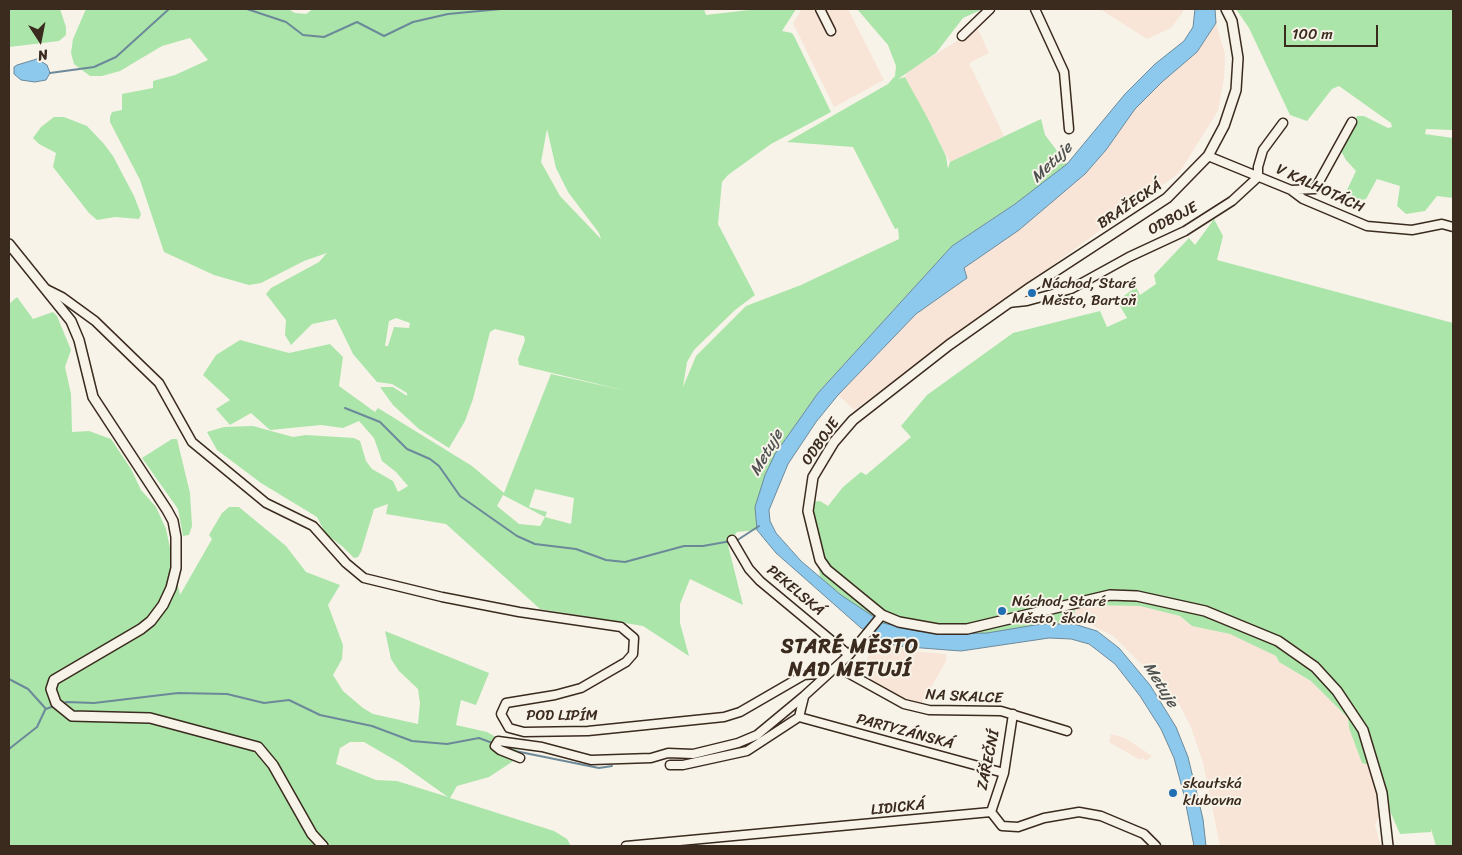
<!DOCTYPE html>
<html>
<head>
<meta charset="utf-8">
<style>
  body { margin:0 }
  #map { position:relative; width:1462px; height:855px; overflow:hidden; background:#f7f3e8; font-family:Sriracha,sans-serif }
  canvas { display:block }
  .frame { position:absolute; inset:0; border:10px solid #3b2a1e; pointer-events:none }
  .north { position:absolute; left:15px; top:15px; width:50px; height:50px; -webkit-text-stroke:4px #f7f3e8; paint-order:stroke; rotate:169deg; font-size:14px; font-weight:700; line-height:20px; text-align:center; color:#3b2a1e }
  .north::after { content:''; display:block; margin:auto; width:18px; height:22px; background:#3b2a1e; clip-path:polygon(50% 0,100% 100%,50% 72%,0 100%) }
  .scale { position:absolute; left:1284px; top:25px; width:94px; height:22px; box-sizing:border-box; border:2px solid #3b2a1e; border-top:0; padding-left:6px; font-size:15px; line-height:18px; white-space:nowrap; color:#3b2a1e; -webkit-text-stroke:4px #f7f3e8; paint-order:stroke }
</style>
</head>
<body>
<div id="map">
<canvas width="1462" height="855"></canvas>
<div class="frame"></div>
<div class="north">N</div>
<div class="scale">100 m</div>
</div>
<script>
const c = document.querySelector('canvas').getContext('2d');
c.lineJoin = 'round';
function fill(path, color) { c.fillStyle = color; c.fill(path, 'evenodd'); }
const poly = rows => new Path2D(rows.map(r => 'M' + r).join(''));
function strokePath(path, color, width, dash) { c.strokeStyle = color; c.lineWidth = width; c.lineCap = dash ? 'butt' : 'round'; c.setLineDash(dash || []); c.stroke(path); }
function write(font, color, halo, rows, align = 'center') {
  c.font = font + ' Sriracha,sans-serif'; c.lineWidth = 4; c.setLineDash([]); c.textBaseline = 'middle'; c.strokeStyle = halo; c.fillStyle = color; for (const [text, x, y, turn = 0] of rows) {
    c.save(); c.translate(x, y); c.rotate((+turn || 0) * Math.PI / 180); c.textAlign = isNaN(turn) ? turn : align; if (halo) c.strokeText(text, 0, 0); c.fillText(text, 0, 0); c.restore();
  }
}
const built = poly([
  [802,9,848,9,884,80,834,107,793,23],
  [1100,9,1183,9,1183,12,1171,28,1147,39],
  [973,19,989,53,969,63,1004,136,950,162,905,77,907,72,957,41,963,27],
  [1216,23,1225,54,1224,78,1218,111,1179,173,854,410,838,395,916,314,967,278,964,268,1019,230,1085,174,1106,150,1135,109,1162,82,1197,52],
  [1081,605,1140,606,1180,616,1192,626,1230,634,1248,642,1276,656,1279,662,1311,681,1348,718,1349,728,1370,765,1379,804,1379,817,1375,825,1381,846,1220,846,1203,762,1190,725,1179,704,1171,706,1162,690,1142,665,1113,636,1086,622,1073,619,1075,609],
  [879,638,910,651,946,654,946,661,918,710,870,681,871,677,861,670],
  [1111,734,1125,738,1152,756,1146,761,1142,758,1140,760,1109,742]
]);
const green = poly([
  [9,9,60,9,66,27,66,35,59,41,9,47],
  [86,9,288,9,295,13,306,14,313,9,704,9,706,15,758,9,796,9,782,31,792,33,795,38,831,112,771,144,728,175,722,182,718,224,755,295,735,310,694,350,687,362,683,387,696,356,746,306,801,285,899,239,898,228,895,229,853,147,787,142,888,84,895,76,896,66,888,45,857,9,983,9,963,18,936,53,898,79,905,77,927,117,946,156,948,169,950,162,1041,119,1045,135,1067,164,1019,201,952,246,818,393,775,454,765,475,756,507,757,530,737,532,728,545,743,605,690,579,680,604,680,623,689,656,643,626,540,609,446,524,386,514,388,504,374,509,361,552,358,557,354,558,343,547,326,534,317,517,261,483,217,450,207,432,224,427,253,426,293,437,306,435,354,438,360,441,366,461,372,469,393,481,398,492,408,486,396,472,382,461,374,438,359,421,343,428,321,425,270,430,251,413,230,425,216,409,230,400,203,375,216,355,240,340,289,353,330,344,343,357,339,386,375,412,378,408,472,466,504,493,551,374,627,391,519,365,518,359,525,340,524,336,495,329,490,332,473,399,465,421,449,448,419,429,393,405,380,387,393,387,407,396,407,393,392,384,377,382,353,354,336,319,312,324,291,345,285,335,286,320,266,294,271,288,319,262,327,253,304,261,261,283,249,285,214,275,164,252,140,180,110,122,110,117,112,112,122,110,122,94,153,88,153,81,175,75,208,60,190,38,162,46,120,71,102,76,90,76,74,64,71,53,73,39],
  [547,129,556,168,568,192,599,233,601,239,560,196,541,162],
  [396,318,410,323,409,328,394,327,388,346,385,346,389,321],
  [535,489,574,498,571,524,545,517,547,512,529,507],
  [503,495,545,517,540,526,519,524,497,506],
  [1236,9,1453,9,1453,130,1426,129,1425,134,1453,138,1453,198,1437,196,1425,211,1406,214,1397,206,1400,186,1377,179,1366,199,1356,201,1349,198,1346,192,1356,171,1346,160,1340,149,1357,116,1364,116,1388,128,1392,127,1391,123,1339,86,1332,89,1307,121,1290,115,1249,28],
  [54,117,64,117,87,126,104,144,113,156,134,196,141,214,139,219,115,217,97,220,89,213,53,167,56,153,39,144,33,138,41,127],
  [1214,219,1223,236,1217,260,1453,323,1453,846,1436,846,1431,829,1431,832,1400,834,1370,765,1362,763,1349,728,1348,718,1311,681,1279,662,1276,656,1230,634,1192,626,1180,616,1140,606,1081,605,1075,609,1074,624,1041,624,987,633,949,634,917,631,883,623,841,595,820,577,814,534,813,502,820,501,828,506,843,487,861,472,866,475,911,437,901,426,927,395,1013,333,1100,311,1107,327,1127,318,1117,301,1136,287,1140,295,1156,284,1154,275,1189,238,1195,245],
  [17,297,33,319,53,312,57,316,71,350,65,367,71,394,72,432,89,431,111,439,131,469,141,490,156,507,166,529,180,595,212,539,209,535,222,513,229,507,239,507,286,546,306,572,340,585,328,605,343,645,342,659,333,675,343,691,363,708,373,714,418,724,420,703,418,689,399,671,391,659,385,631,489,673,476,705,461,700,456,725,487,732,508,744,514,745,521,756,489,777,457,786,450,798,554,831,567,839,571,846,9,846,9,304],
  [350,742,364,742,400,763,448,797,397,781,376,780,336,764,340,748],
  [172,439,177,439,190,493,192,526,189,535,183,536,178,509,142,458]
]);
const water = poly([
  [1195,9,1215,9,1216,23,1197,52,1162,82,1135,109,1106,150,1085,174,1019,230,964,268,967,278,916,314,838,395,816,422,788,464,769,510,770,521,776,533,801,561,841,595,883,623,917,631,949,634,987,633,1041,624,1074,624,1097,631,1119,648,1150,685,1176,727,1188,757,1203,819,1206,846,1194,846,1184,795,1174,758,1161,729,1140,696,1115,664,1089,644,1071,639,1049,638,961,651,896,646,861,628,776,553,757,530,755,507,765,475,775,454,818,393,952,246,1015,204,1067,164,1125,94,1155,64,1184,41,1193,27,1195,9],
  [37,59,47,65,50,73,46,80,35,82,21,80,14,74,14,67,17,65,37,59]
]);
const stream = poly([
  [247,9,286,22,303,35,324,37,357,22,384,36,413,22,448,14,501,9],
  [50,73,94,67,116,57,169,9],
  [345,408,380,422,407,449,430,459,439,466,460,496,517,536,535,544,576,549,606,560,625,562,684,546,703,546,731,541],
  [736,541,759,526],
  [9,679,28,689,46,709,54,706],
  [61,704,67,702,94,703,178,693,227,694,264,703,289,700,320,715,372,726,412,741,447,744,479,738,495,744],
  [499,745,515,751,599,768,612,766],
  [9,749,37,727,45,710]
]);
const minor = poly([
  [820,9,831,31],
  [1035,9,1064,72,1069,129],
  [962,36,990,9],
  [1208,156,1291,190,1303,199,1367,226,1412,230,1442,224,1453,227],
  [1291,190,1315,189,1352,122],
  [46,289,62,297,95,321,159,383,192,442,266,503,313,526,346,563,364,578,442,597,519,612,621,627,634,638,633,654,626,662,581,688,555,695,506,703,501,714,509,728,524,732,588,731,724,717,740,712,804,675,817,674,825,676],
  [1008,303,1027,301,1071,289,1129,257,1185,231,1232,201,1258,177,1258,167,1263,150,1283,123],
  [732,540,749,569,760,581,849,655],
  [838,665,848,673,904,704,929,710,1001,711,1067,731],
  [804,697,799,717,1004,773],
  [520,758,500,750,495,746,498,741,542,747,591,760,651,758,668,753,693,754,738,743,757,735,804,696,849,655,882,615],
  [670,765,683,765,747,751,799,717],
  [991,812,1004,773,1013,714],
  [626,846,991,812,1002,826,1018,827,1044,818,1079,812,1101,816,1144,834,1156,846]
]);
const tertiary = poly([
  [1226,9,1232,21,1238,58,1236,90,1224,126,1208,156,1167,198,1031,287,949,345,853,420,834,442,813,477,808,511,820,560,827,570,882,615,899,622,938,629,967,629,1110,595,1137,596,1205,611,1278,641,1315,667,1337,691,1363,730,1382,793,1388,846],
  [9,244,71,321,79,340,93,397,167,510,173,521,176,537,176,568,171,588,163,605,151,621,141,629,54,680,51,689,56,703,72,716,150,718,258,747,273,765,312,834,323,846]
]);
const markers = [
  [1032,293,5,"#1f6fb2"],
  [1002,611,5,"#1f6fb2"],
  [1173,793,5,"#1f6fb2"]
];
const streetNames = [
  ["V KALHOTÁCH",1320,189,25],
  ["BRAŽECKÁ",1130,205,-34],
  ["ODBOJE",1173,219,-28],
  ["ODBOJE",821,442,-55],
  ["PEKELSKÁ",795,591,40],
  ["NA SKALCE",964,697,3],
  ["POD LIPÍM",562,716],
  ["PARTYZÁNSKÁ",905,732,15],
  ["ZÁŘEČNÍ",989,760,-78],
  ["LIDICKÁ",898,808,-6]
];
const poiNames = [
  ["Náchod, Staré",1042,284],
  ["Město, Bartoň",1042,301],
  ["Náchod, Staré",1012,602],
  ["Město, škola",1012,619],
  ["skautská",1183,784],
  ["klubovna",1183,801]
];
const waterNames = [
  ["Metuje",1052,163,-44],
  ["Metuje",767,453,-60],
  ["Metuje",1160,685,58]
];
const districtNames = [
  ["STARÉ MĚSTO",850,648],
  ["NAD METUJÍ",850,671]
];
fill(built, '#f8e5d7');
fill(green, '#abe5aa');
fill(water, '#8dc9ed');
strokePath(water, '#6c899a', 1);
strokePath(stream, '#6c899a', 2);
strokePath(minor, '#3b2a1e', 11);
strokePath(tertiary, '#3b2a1e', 12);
strokePath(minor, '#f7f3e8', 8);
strokePath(tertiary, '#f7f3e8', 9);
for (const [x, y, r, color] of markers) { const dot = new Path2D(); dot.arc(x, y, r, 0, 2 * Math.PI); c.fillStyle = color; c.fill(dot); strokePath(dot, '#f7f3e8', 2); }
write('15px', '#3b2a1e', '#f7f3e8', streetNames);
write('15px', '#3b2a1e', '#f7f3e8', poiNames, 'left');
write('italic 16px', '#505252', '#f7f3e8', waterNames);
c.letterSpacing = '1px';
write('bold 20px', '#3b2a1e', '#f7f3e8', districtNames);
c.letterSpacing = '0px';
</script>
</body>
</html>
